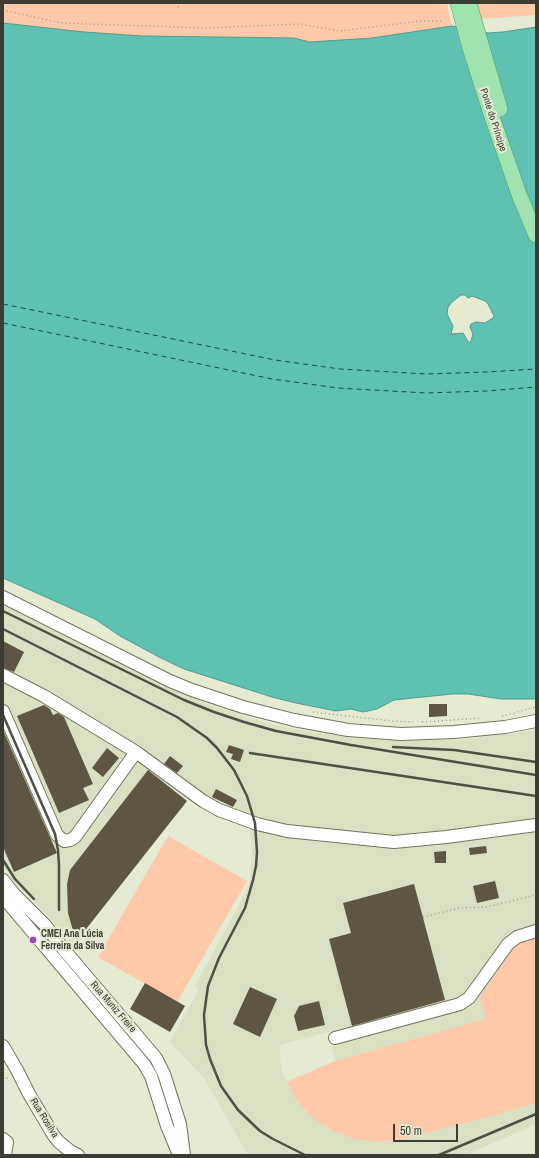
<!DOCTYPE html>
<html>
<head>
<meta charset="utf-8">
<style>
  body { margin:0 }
  #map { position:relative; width:539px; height:1158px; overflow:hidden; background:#e5ead3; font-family:"Archivo Narrow",sans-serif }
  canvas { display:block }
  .frame { position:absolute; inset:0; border:4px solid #3b3d34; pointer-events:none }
  .scale { position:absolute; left:393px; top:1124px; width:65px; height:18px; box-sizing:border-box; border:2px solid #3b3d34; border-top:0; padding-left:5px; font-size:12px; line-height:14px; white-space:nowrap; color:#3b3d34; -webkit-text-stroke:3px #e5ead3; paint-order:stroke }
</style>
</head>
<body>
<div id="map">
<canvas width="539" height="1158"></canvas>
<div class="frame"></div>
<div class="scale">50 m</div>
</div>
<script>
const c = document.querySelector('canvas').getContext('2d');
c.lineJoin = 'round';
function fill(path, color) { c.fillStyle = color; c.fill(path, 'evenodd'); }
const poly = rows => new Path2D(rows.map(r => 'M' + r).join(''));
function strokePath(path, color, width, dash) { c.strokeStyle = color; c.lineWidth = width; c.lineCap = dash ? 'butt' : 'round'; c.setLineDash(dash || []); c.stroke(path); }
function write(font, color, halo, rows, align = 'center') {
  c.font = font + ' "Archivo Narrow",sans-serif'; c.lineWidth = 4; c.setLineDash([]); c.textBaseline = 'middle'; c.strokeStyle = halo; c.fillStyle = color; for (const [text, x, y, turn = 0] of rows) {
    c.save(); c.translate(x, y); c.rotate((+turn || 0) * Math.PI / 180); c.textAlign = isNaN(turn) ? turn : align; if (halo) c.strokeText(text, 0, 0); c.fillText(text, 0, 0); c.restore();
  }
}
const built = poly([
  [3,605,184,694,216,707,262,722,309,732,354,738,387,740,459,740,536,730,536,934,487,1019,335,1061,328,1032,280,1045,280,1058,282,1071,287,1082,298,1102,306,1111,325,1127,336,1132,358,1140,383,1142,395,1141,499,1114,536,1103,536,1124,466,1155,248,1155,204,1078,170,1042,199,989,195,986,246,892,250,880,252,850,248,814,233,807,232,810,211,799,183,781,157,761,148,771,187,801,79,938,71,945,53,921,15,883,3,865]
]);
const green = poly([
  [3,3,447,3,452,26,372,38,310,42,294,38,143,36,84,32,3,23],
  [473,3,536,3,536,15,478,19],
  [168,836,247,881,177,1002,98,957],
  [536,934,536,1103,499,1114,407,1138,383,1142,358,1140,336,1132,315,1120,298,1102,287,1082,335,1061,486,1019,480,998,513,948,521,941]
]);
const water = poly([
  [3,23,84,32,143,36,294,38,310,42,372,38,452,26,488,33,503,32,536,27,536,699,501,699,468,694,452,694,394,700,377,709,363,712,351,709,336,711,296,703,272,697,184,669,159,657,120,636,95,619,3,578,3,23],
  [461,295,465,295,468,298,472,296,485,301,488,304,494,316,493,318,485,323,476,322,471,324,470,327,473,334,471,341,469,343,463,333,451,334,453,326,447,314,448,307,452,302,461,295]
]);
const ferry = poly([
  [3,304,275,360,340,369,426,374,487,372,536,369],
  [3,323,272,379,338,388,426,393,487,391,536,387]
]);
const building = poly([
  [3,641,24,652,14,672,3,668],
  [429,704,447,704,447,716,429,717],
  [44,705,50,709,53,715,58,713,64,717,93,784,83,788,89,800,59,813,17,716],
  [3,730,57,853,14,872,3,847],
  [229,745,244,750,240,762,231,759,233,754,226,752],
  [107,748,119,758,103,777,92,768],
  [170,756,183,766,177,773,164,764],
  [148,770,187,801,79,938,74,934,68,913,67,884,70,870],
  [216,789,237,800,233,807,212,797],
  [486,846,487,853,470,855,469,848],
  [446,851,446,863,435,863,434,852],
  [495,881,499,898,477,903,473,886],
  [414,884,445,1000,352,1026,329,939,351,933,343,903],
  [145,983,185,1006,170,1032,130,1009],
  [250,987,277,999,260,1037,233,1024],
  [319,1001,325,1025,298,1031,294,1016,299,1006]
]);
const path = poly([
  [176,3,179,8],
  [3,10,61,23,205,28,300,24,340,31,421,21,443,21],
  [313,712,392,721,413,722],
  [502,716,536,707],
  [422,722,482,718],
  [423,917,459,908,486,907,536,895],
  [3,1076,10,1080]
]);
const minor = poly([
  [3,597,170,681,192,690,243,707,294,720,348,730,401,734,454,732,505,727,536,721],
  [3,675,44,696,136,752,203,801,219,810,257,824,287,831,394,842,446,837,536,825],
  [3,711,57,835,64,841,70,840,75,837,136,752],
  [3,880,14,894,45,925,65,951,156,1058,164,1074,180,1124,184,1155],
  [3,897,144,1064,151,1076,167,1126,179,1155],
  [335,1038,460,1004,469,998,508,944,517,937,536,931],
  [3,1046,17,1070,29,1094,54,1136,59,1142,70,1151,78,1155],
  [3,1139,7,1142,5,1155]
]);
const major = poly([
  [458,3,470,48,492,117,520,197,536,235],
  [469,3,500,109]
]);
const rail = poly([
  [3,611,184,700,214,712,244,722,276,731,351,745,536,775],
  [3,629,177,717,207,738,217,748,234,770,247,796,255,823,257,852,256,866,253,880,245,908,219,958,208,986,204,1015,206,1045,210,1059,221,1086,238,1110,260,1131,273,1139,305,1155],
  [3,715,55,834,58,850,59,866,59,910],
  [393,747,454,750,536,762],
  [250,753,536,796],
  [3,860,15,879,34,899],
  [439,1155,536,1114]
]);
const markers = [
  [33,940,4,"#9c49b8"]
];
const streetNames = [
  ["Ponte do Príncipe",493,120,72],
  ["Rua Muniz Freire",113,1007,49],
  ["Rua Rosilva",44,1118,58]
];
const poiNames = [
  ["CMEI Ana Lúcia",41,934],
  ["Ferreira da Silva",41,946]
];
fill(built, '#dae0c2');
fill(green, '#fec9a9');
fill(water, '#5ec1b1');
strokePath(water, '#54998c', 1);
strokePath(ferry, '#1f4b44', 1, [5, 4]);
fill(building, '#5f5543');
strokePath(minor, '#707560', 14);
strokePath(major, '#549d63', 16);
strokePath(path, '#9a9e8d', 1.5, [1, 3]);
strokePath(minor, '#fff', 12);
strokePath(major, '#a0e3b0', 15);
strokePath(rail, '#4d5045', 2.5);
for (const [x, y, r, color] of markers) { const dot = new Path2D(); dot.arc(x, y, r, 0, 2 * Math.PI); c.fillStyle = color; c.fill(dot); strokePath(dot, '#e5ead3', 1.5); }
write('10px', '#3b3d34', '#e5ead3', streetNames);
write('bold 10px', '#3b3d34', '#e5ead3', poiNames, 'left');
</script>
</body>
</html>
